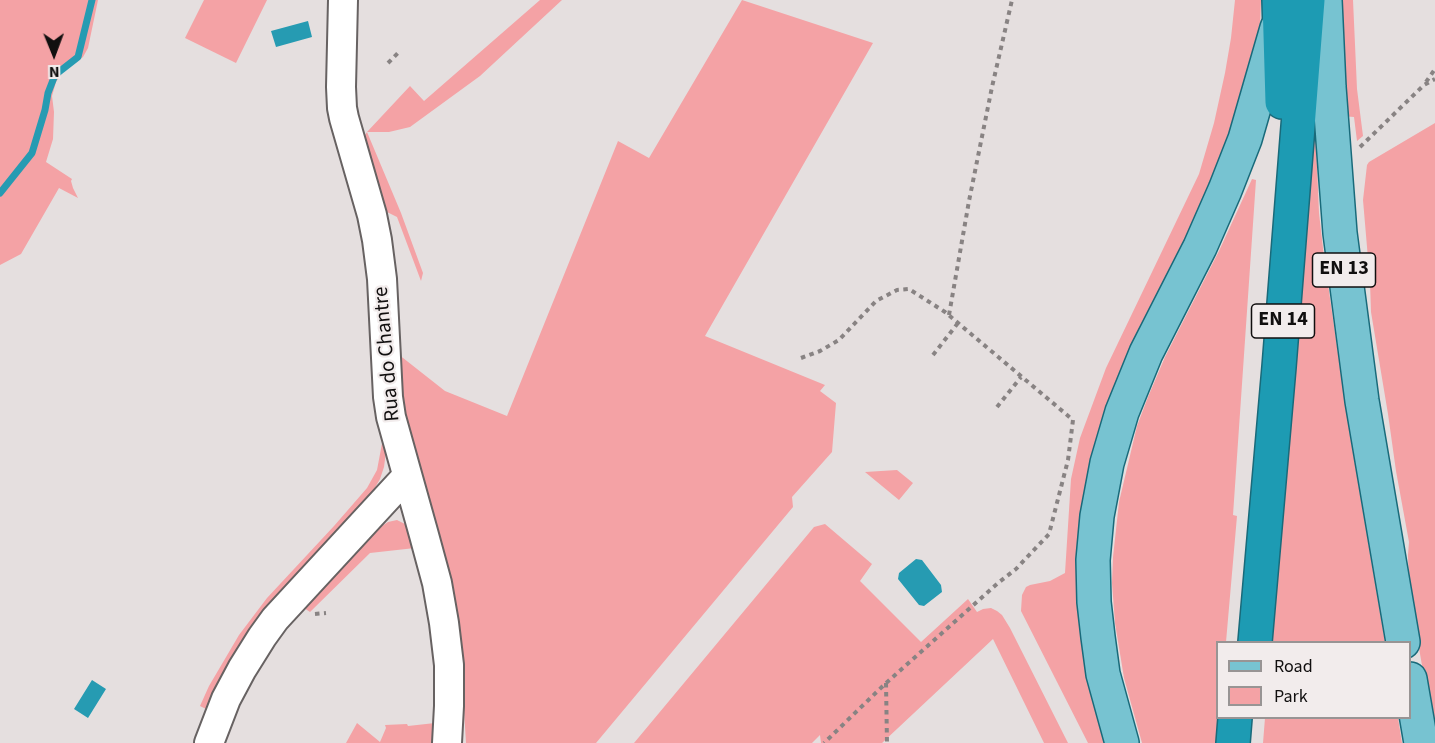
<!DOCTYPE html>
<html>
<head>
<meta charset="utf-8">
<style>
  body { margin:0 }
  #map { position:relative; width:1435px; height:743px; overflow:hidden; background:#e5dfdf; font-family:"Source Sans 3",sans-serif }
  canvas { display:block }
  .legend { position:absolute; left:1216px; top:641px; width:195px; height:78px; box-sizing:border-box; background:#f2ecec; border:2px solid #989494; margin:0; padding:8px 10px; list-style:none; font-size:18px; color:#110f0f }
  .legend li { display:flex; align-items:center; gap:12px; height:30px }
  .legend b { width:30px; border:2px solid #989494 }
  .north { position:absolute; left:24px; top:24px; width:60px; height:60px; -webkit-text-stroke:4px #f2ecec; paint-order:stroke; rotate:179deg; font-size:16px; font-weight:700; line-height:24px; text-align:center; color:#110f0f }
  .north::after { content:''; display:block; margin:auto; width:21px; height:27px; background:#110f0f; clip-path:polygon(50% 0,100% 100%,50% 72%,0 100%) }
</style>
</head>
<body>
<div id="map">
<canvas width="1435" height="743"></canvas>
<ul class="legend">
<li><b style="height:8px;background:#77c3d1"></b>Road</li>
<li><b style="height:16px;background:#f4a2a5"></b>Park</li>
</ul>
<div class="north">N</div>
</div>
<script>
const c = document.querySelector('canvas').getContext('2d');
c.lineJoin = 'round';
function fill(path, color) { c.fillStyle = color; c.fill(path, 'evenodd'); }
const poly = rows => new Path2D(rows.map(r => 'M' + r).join(''));
function strokePath(path, color, width, dash) { c.strokeStyle = color; c.lineWidth = width; c.lineCap = dash ? 'butt' : 'round'; c.setLineDash(dash || []); c.stroke(path); }
function write(font, color, halo, rows, align = 'center') {
  c.font = font + ' "Source Sans 3",sans-serif'; c.lineWidth = 4.5; c.setLineDash([]); c.textBaseline = 'middle'; c.strokeStyle = halo; c.fillStyle = color; for (const [text, x, y, turn = 0] of rows) {
    c.save(); c.translate(x, y); c.rotate((+turn || 0) * Math.PI / 180); c.textAlign = isNaN(turn) ? turn : align; if (halo) c.strokeText(text, 0, 0); c.fillText(text, 0, 0); c.restore();
  }
}
const green = poly([
  [0,0,98,0,88,48,83,57,62,73,56,82,52,96,54,112,53,139,46,162,72,179,71,181,73,188,78,198,59,188,21,254,0,265],
  [204,0,267,0,236,63,185,38],
  [540,0,562,0,480,76,410,127,389,132,367,132,401,213,423,273,421,281,397,217,385,211,364,142,365,135,367,132,410,86,424,101],
  [742,0,873,43,705,336,825,385,820,391,836,403,832,452,792,497,793,507,596,743,466,743,460,645,452,583,409,438,398,354,445,391,507,416,618,141,649,158],
  [1235,0,1261,0,1260,30,1244,103,1100,457,1114,743,1088,743,1021,611,1022,595,1026,587,1030,585,1050,581,1065,573,1071,479,1080,438,1106,368,1199,174,1214,123,1225,73,1231,38],
  [1336,0,1353,0,1357,89,1363,136,1357,141,1354,117,1341,116],
  [1315,120,1319,213,1324,257,1349,429,1385,642,1272,642,1296,351,1308,174],
  [1435,123,1435,741,1409,590,1408,555,1409,542,1396,471,1388,414,1371,312,1370,282,1363,200,1367,165,1369,162],
  [1252,179,1256,180,1233,515,1237,516,1226,642,1218,642,1218,718,1219,718,1217,743,1142,743,1124,678,1115,623,1112,583,1113,557,1119,502,1137,426,1148,397,1165,357,1219,251],
  [384,433,387,444,384,467,380,479,369,498,264,611,233,656,206,709,200,706,209,686,239,635,267,598,334,526,367,488,377,470],
  [897,470,913,483,899,500,865,472],
  [397,520,407,525,415,548,370,553,310,612,304,608,382,526,388,522],
  [825,524,872,564,860,581,921,642,968,599,977,612,983,609,991,608,997,611,1002,615,1010,628,1068,743,1044,743,993,639,882,743,821,743,820,735,812,743,634,743,814,527],
  [1265,718,1398,718,1402,743,1263,743],
  [357,723,380,742,386,728,385,725,407,724,408,726,435,723,435,743,346,743]
]);
const water = poly([
  [308,21,312,37,276,47,271,31],
  [916,559,922,560,941,585,942,592,924,606,919,605,898,579,899,573],
  [92,680,106,689,88,718,74,709]
]);
const stream = poly([
  [0,193,32,153,45,110,48,93,55,75,78,57,92,0]
]);
const path = poly([
  [388,63,400,51],
  [1426,82,1435,69],
  [1360,147,1424,85,1435,79],
  [949,315,969,201,992,87,1012,0],
  [933,355,958,323],
  [801,358,820,351,839,340,876,301,897,290,909,289,945,312,1073,420,1068,460,1049,534,1016,569,998,583,886,683,824,743],
  [997,407,1021,377],
  [315,614,326,613],
  [886,683,887,743]
]);
const minor = poly([
  [343,0,341,87,342,108,344,118,372,215,377,240,382,279,388,397,391,417,424,535,437,583,444,623,449,665,449,706,447,743],
  [209,743,226,699,242,669,262,637,275,619,407,476]
]);
const major = poly([
  [1325,0,1329,87,1340,233,1362,401,1403,642],
  [1410,679,1421,743],
  [1122,743,1103,674,1098,637,1094,602,1093,560,1097,516,1107,463,1122,412,1146,353,1200,247,1225,190,1245,139,1277,28]
]);
const highway = poly([
  [1279,0,1282,102],
  [1255,642,1279,367,1308,0],
  [1233,743,1235,718]
]);
const shields = [
  [1344,270,63],
  [1283,321,63]
];
const shieldNames = [
  ["EN 13",1344,270],
  ["EN 14",1283,321]
];
const streetNames = [
  ["Rua do Chantre",388,354,-95]
];
fill(green, '#f4a2a5');
fill(water, '#269bb2');
strokePath(stream, '#269bb2', 7);
strokePath(minor, '#676262', 32);
strokePath(major, '#196a7a', 36);
strokePath(highway, '#196a7a', 36);
strokePath(path, '#888383', 4, [4.5, 4.5]);
strokePath(minor, '#fff', 28);
strokePath(major, '#77c3d1', 33);
strokePath(highway, '#1d9bb3', 33);
for (const [x, y, w] of shields) { const box = new Path2D(); box.roundRect(x - w / 2, y - 17, w, 34, 4.5); c.fillStyle = '#f2ecec'; c.fill(box); strokePath(box, '#110f0f', 1.5); }
write('bold 20px', '#110f0f', null, shieldNames);
write('21px', '#110f0f', '#f2ecec', streetNames);
</script>
</body>
</html>
